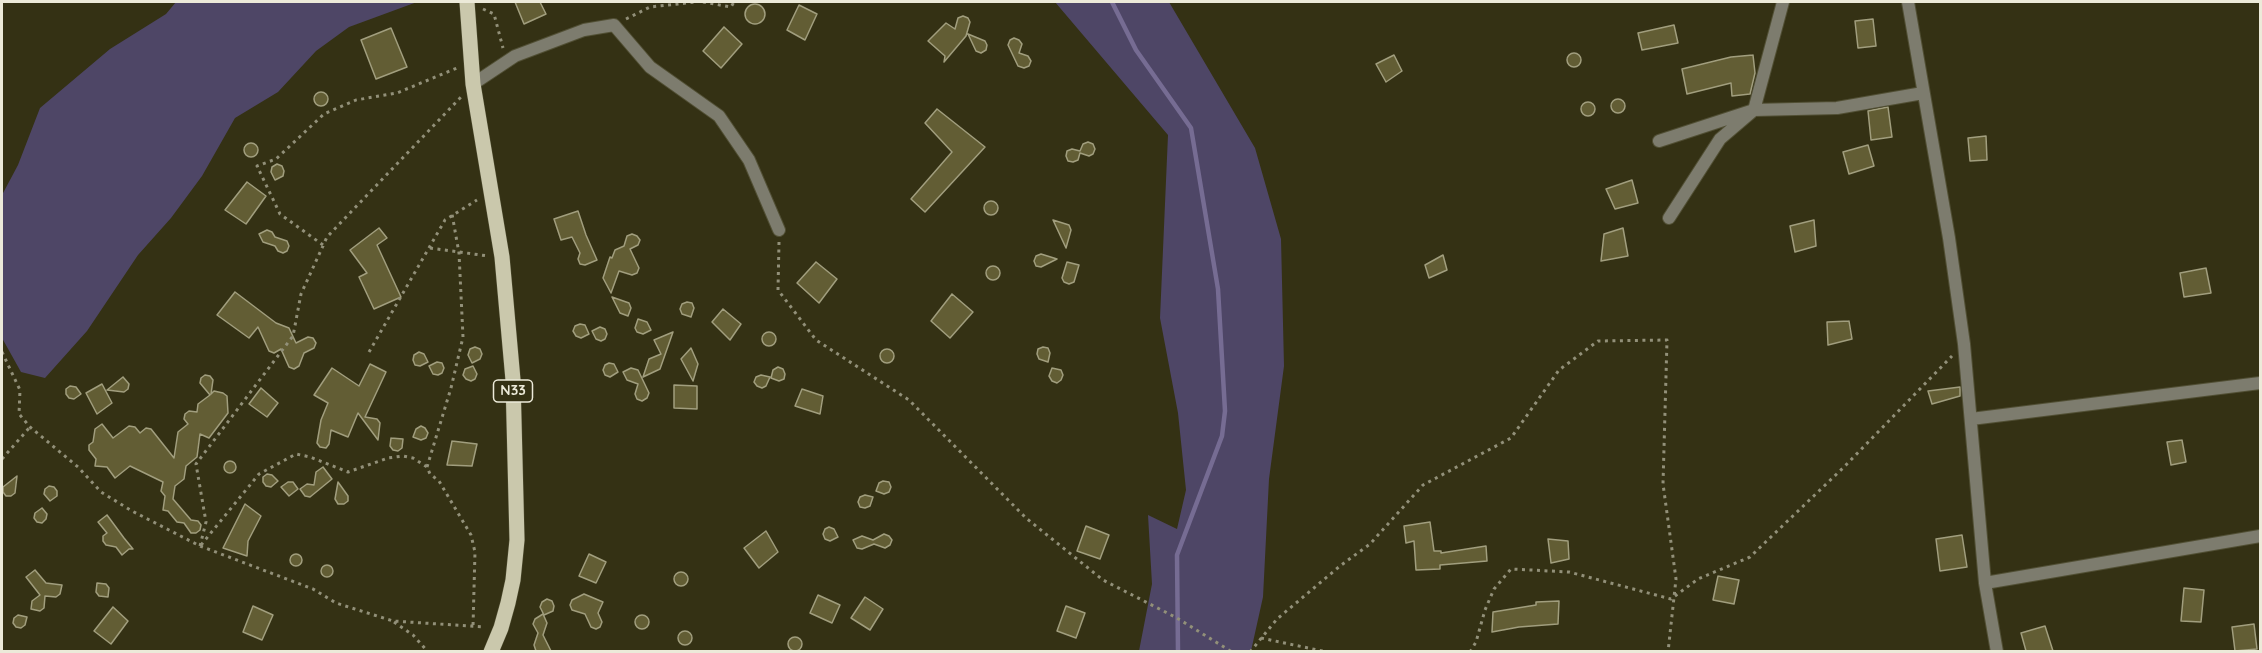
<!DOCTYPE html>
<html>
<head>
<meta charset="utf-8">
<style>
  body { margin:0 }
  #map { position:relative; width:2262px; height:653px; overflow:hidden; background:#343114; font-family:Quicksand,sans-serif }
  canvas { display:block }
  .frame { position:absolute; inset:0; border:3px solid #ecead9; pointer-events:none }
</style>
</head>
<body>
<div id="map">
<canvas width="2262" height="653"></canvas>
<div class="frame"></div>
</div>
<script>
const c = document.querySelector('canvas').getContext('2d');
c.lineJoin = 'round';
function fill(path, color) { c.fillStyle = color; c.fill(path, 'evenodd'); }
const poly = rows => new Path2D(rows.map(r => 'M' + r).join(''));
function strokePath(path, color, width, dash) { c.strokeStyle = color; c.lineWidth = width; c.lineCap = dash ? 'butt' : 'round'; c.setLineDash(dash || []); c.stroke(path); }
function write(font, color, halo, rows, align = 'center') {
  c.font = font + ' Quicksand,sans-serif'; c.lineWidth = 6; c.setLineDash([]); c.textBaseline = 'middle'; c.strokeStyle = halo; c.fillStyle = color; for (const [text, x, y, turn = 0] of rows) {
    c.save(); c.translate(x, y); c.rotate((+turn || 0) * Math.PI / 180); c.textAlign = isNaN(turn) ? turn : align; if (halo) c.strokeText(text, 0, 0); c.fillText(text, 0, 0); c.restore();
  }
}
const green = poly([
  [176,2,417,2,349,27,316,51,278,92,235,118,202,176,171,218,138,255,87,331,45,378,21,372,2,338,2,195,18,165,40,108,110,49,166,14],
  [1055,2,1169,2,1255,148,1281,239,1284,366,1269,479,1263,597,1251,651,1139,651,1152,584,1148,515,1177,529,1186,490,1178,413,1160,318,1168,135]
]);
const stream = poly([
  [1112,2,1136,50,1191,128,1218,289,1225,411,1222,436,1177,555,1178,652]
]);
const building = poly([
  [515,2,540,2,546,14,524,24,515,2],
  '745 14a10 10 0 1 1 20 0a10 10 0 1 1-20 0Z',
  [799,5,817,14,805,40,787,30,799,5],
  [963,16,968,18,970,22,966,36,944,62,945,56,928,41,946,23,955,29,958,18,963,16],
  [1873,19,1876,46,1858,48,1855,21,1873,19],
  [1674,25,1678,43,1642,50,1638,33,1674,25],
  [724,27,742,44,721,68,703,51,724,27],
  [391,28,407,67,376,79,361,40,391,28],
  [968,34,985,41,987,45,986,50,981,53,976,51,968,34],
  [1014,38,1019,40,1022,44,1019,53,1028,56,1031,61,1029,66,1024,68,1018,66,1008,45,1010,40,1014,38],
  '1567 60a7 7 0 1 1 14 0a7 7 0 1 1-14 0Z',
  [1394,55,1402,71,1386,82,1376,64,1394,55],
  [1753,55,1755,73,1750,94,1732,96,1731,83,1687,94,1682,69,1731,57,1753,55],
  '314 99a7 7 0 1 1 14 0a7 7 0 1 1-14 0Z',
  '1611 106a7 7 0 1 1 14 0a7 7 0 1 1-14 0Z',
  '1581 109a7 7 0 1 1 14 0a7 7 0 1 1-14 0Z',
  [1888,107,1892,137,1871,140,1868,111,1888,107],
  [937,109,985,147,925,212,911,199,952,152,925,123,937,109],
  [1986,136,1987,160,1970,161,1968,138,1986,136],
  [1088,142,1093,144,1095,149,1093,154,1089,156,1080,153,1078,160,1073,162,1068,161,1066,156,1067,151,1072,149,1080,151,1083,144,1088,142],
  '244 150a7 7 0 1 1 14 0a7 7 0 1 1-14 0Z',
  [1868,145,1874,166,1849,174,1843,152,1868,145],
  [277,164,282,166,284,171,283,176,275,180,271,172,272,167,277,164],
  [1632,180,1638,203,1615,209,1606,189,1632,180],
  [247,182,266,196,246,224,225,210,247,182],
  '984 208a7 7 0 1 1 14 0a7 7 0 1 1-14 0Z',
  [578,211,586,235,597,260,585,265,580,264,578,259,580,253,572,237,561,240,554,219,578,211],
  [1053,220,1069,225,1071,230,1066,248,1053,220],
  [1814,220,1816,246,1795,252,1790,226,1814,220],
  [379,228,387,238,377,245,401,297,374,309,359,277,367,273,350,250,379,228],
  [1623,228,1628,256,1601,261,1604,234,1623,228],
  [267,230,272,232,275,237,287,241,289,246,287,251,283,253,278,251,275,246,263,242,259,234,267,230],
  [632,234,637,236,640,240,638,245,630,249,639,268,637,273,632,275,619,271,611,293,603,278,610,257,612,258,615,250,624,246,627,236,632,234],
  [1041,254,1057,259,1041,267,1036,266,1034,261,1036,256,1041,254],
  [1443,255,1447,270,1429,278,1425,265,1443,255],
  [816,262,837,279,819,303,797,283,816,262],
  [1067,262,1079,265,1074,282,1069,284,1064,282,1062,278,1067,262],
  '986 273a7 7 0 1 1 14 0a7 7 0 1 1-14 0Z',
  [2206,268,2211,293,2184,297,2180,273,2206,268],
  [235,292,276,323,289,328,296,343,308,337,313,338,316,343,314,348,304,353,299,366,294,369,289,367,281,349,274,353,269,351,258,327,249,338,217,315,235,292],
  [952,294,973,312,950,338,931,321,952,294],
  [612,297,629,303,631,308,628,316,620,313,612,297],
  [687,302,692,303,694,308,691,317,682,314,680,309,682,304,687,302],
  [723,309,741,324,730,340,712,322,723,309],
  [638,319,647,322,651,330,643,334,637,332,635,328,638,319],
  [1849,321,1852,339,1828,345,1827,322,1849,321],
  [580,324,585,325,589,334,581,338,576,336,573,331,575,326,580,324],
  [600,327,605,329,607,334,605,339,601,341,596,339,592,331,600,327],
  [673,332,660,369,643,377,649,359,661,354,654,340,673,332],
  '762 339a7 7 0 1 1 14 0a7 7 0 1 1-14 0Z',
  [475,347,480,349,482,354,480,359,472,363,468,355,470,349,475,347],
  [1043,347,1048,348,1050,353,1048,362,1039,359,1037,354,1038,349,1043,347],
  [691,348,698,364,693,381,681,359,691,348],
  '880 356a7 7 0 1 1 14 0a7 7 0 1 1-14 0Z',
  [419,352,424,354,428,362,420,366,415,365,413,360,414,355,419,352],
  [437,362,442,363,444,368,442,373,438,375,433,374,429,366,437,362],
  [609,363,614,364,618,372,610,377,605,375,603,370,605,365,609,363],
  [370,364,386,372,365,417,377,419,380,423,378,440,358,413,348,437,331,430,329,444,326,448,320,447,317,443,321,420,328,403,314,395,332,368,359,386,370,364],
  [473,366,477,374,475,379,471,381,466,379,463,375,465,369,473,366],
  [778,367,783,369,785,374,784,379,779,381,771,378,773,370,778,367],
  [631,368,638,370,649,393,647,398,642,401,637,399,635,394,638,384,627,380,623,372,631,368],
  [1052,368,1061,370,1063,375,1061,380,1057,383,1052,381,1049,376,1052,368],
  [205,375,210,376,213,380,211,394,214,391,223,393,227,396,228,413,209,438,200,434,197,457,186,466,184,479,175,486,173,499,191,520,198,521,201,525,200,530,196,533,191,533,184,523,177,522,168,511,163,510,165,496,161,491,163,482,130,466,115,478,107,467,95,466,96,459,89,450,89,445,93,442,95,429,102,424,113,438,129,426,135,427,140,433,146,428,151,429,174,458,178,432,188,424,184,419,185,414,189,411,197,412,198,404,210,395,200,383,201,378,205,375],
  [761,375,770,377,766,386,762,388,757,386,754,382,756,377,761,375],
  [123,377,129,384,128,389,124,392,107,390,123,377],
  [102,384,112,403,97,414,86,393,102,384],
  [674,385,697,386,697,409,674,408,674,385],
  [70,386,76,387,81,394,74,399,69,398,66,394,66,389,70,386],
  [1960,387,1960,396,1932,404,1928,391,1960,387],
  [261,388,278,403,267,417,249,404,261,388],
  [802,389,823,396,820,414,795,406,802,389],
  [421,426,425,428,428,433,426,438,421,440,413,437,416,429,421,426],
  [391,438,403,439,402,448,398,451,393,450,390,446,391,438],
  [2182,440,2186,462,2171,465,2167,442,2182,440],
  [452,441,477,444,472,466,447,465,452,441],
  '224 467a6 6 0 1 1 12 0a6 6 0 1 1-12 0Z',
  [323,467,332,479,310,497,305,496,300,489,307,484,314,485,316,472,323,467],
  [267,474,272,475,278,481,271,487,266,486,263,482,263,477,267,474],
  [17,476,15,493,11,496,6,496,3,492,3,487,17,476],
  [883,481,889,482,891,487,889,492,884,494,876,491,879,483,883,481],
  [288,482,293,482,298,489,289,496,281,487,288,482],
  [338,482,348,496,348,501,344,504,338,504,335,499,338,482],
  [49,486,54,487,57,491,57,496,50,501,44,494,45,489,49,486],
  [865,495,873,497,870,506,865,508,860,507,858,502,860,497,865,495],
  [245,504,261,516,248,541,247,556,223,548,245,504],
  [42,508,47,514,46,519,42,523,37,522,34,518,35,513,42,508],
  [107,515,124,538,133,549,129,549,122,555,116,547,106,545,103,541,103,536,107,533,98,522,107,515],
  [1430,522,1434,551,1441,551,1441,553,1486,546,1487,561,1440,565,1440,569,1416,570,1414,541,1406,543,1404,526,1430,522],
  [1086,526,1109,535,1100,559,1077,551,1086,526],
  [829,527,834,529,838,537,830,541,825,539,823,534,825,529,829,527],
  [766,531,778,552,759,568,744,548,766,531],
  [884,534,889,536,892,540,890,545,885,548,874,544,862,549,857,548,853,540,862,536,873,540,884,534],
  [1962,535,1967,567,1940,571,1936,539,1962,535],
  [1548,539,1568,541,1569,559,1551,563,1548,539],
  '290 560a6 6 0 1 1 12 0a6 6 0 1 1-12 0Z',
  [589,554,606,562,596,583,579,576,589,554],
  '321 571a6 6 0 1 1 12 0a6 6 0 1 1-12 0Z',
  [35,570,46,583,62,585,60,594,56,597,45,596,44,608,40,611,31,609,32,601,40,595,26,577,35,570],
  '674 579a7 7 0 1 1 14 0a7 7 0 1 1-14 0Z',
  [1718,576,1739,580,1734,604,1713,600,1718,576],
  [97,583,106,584,109,588,108,597,99,596,96,592,97,583],
  [2184,588,2204,590,2201,622,2181,621,2184,588],
  [584,594,603,602,598,613,602,622,600,627,596,629,591,627,585,614,572,610,570,605,572,600,584,594],
  [818,595,840,605,832,623,810,613,818,595],
  [865,597,883,609,870,630,851,618,865,597],
  [547,599,552,601,554,606,553,611,544,615,540,607,542,602,547,599],
  [1559,601,1558,624,1519,627,1492,632,1493,612,1536,605,1536,602,1559,601],
  [253,606,273,615,262,640,243,632,253,606],
  [1066,606,1085,613,1076,638,1057,631,1066,606],
  [113,607,128,621,111,644,94,631,113,607],
  [543,614,547,623,543,635,551,651,536,651,534,645,538,633,533,624,535,619,543,614],
  [18,615,27,617,25,625,21,628,16,627,13,623,14,618,18,615],
  '635 622a7 7 0 1 1 14 0a7 7 0 1 1-14 0Z',
  [2254,624,2257,649,2235,651,2232,627,2254,624],
  [2045,626,2053,651,2026,651,2021,633,2045,626],
  '678 638a7 7 0 1 1 14 0a7 7 0 1 1-14 0Z',
  '788 644a7 7 0 1 1 14 0a7 7 0 1 1-14 0Z'
]);
const path = poly([
  [703,2,731,7,734,2],
  [483,9,494,14,503,48],
  [626,19,650,7,696,2],
  [779,242,778,290,816,340,909,400,1026,518,1103,580,1177,618,1232,652],
  [323,245,280,214,257,166,276,159,324,114,356,100,397,93,457,68],
  [430,248,488,256],
  [2,352,20,390,19,414,30,427,78,467,101,492,132,511,200,546,313,589,336,603,393,621,484,627],
  [369,352,445,220,477,200],
  [2,459,30,427],
  [427,467,451,388,463,337,459,253,452,214],
  [201,545,259,474,296,454,310,457,348,472,388,458,403,456,413,458,427,467,430,474,439,481,471,535,475,552,473,626],
  [200,546,206,522,196,464,293,336,301,294,327,237,461,97],
  [394,622,413,635,428,652],
  [1261,638,1327,652],
  [1250,652,1277,619,1340,566,1370,544,1423,485,1511,438,1559,370,1598,341,1667,340,1663,484,1676,579,1668,652],
  [1470,652,1476,642,1485,610,1494,589,1511,569,1569,572,1671,599,1698,579,1750,557,1844,467,1952,356]
]);
const street = poly([
  [1908,2,1949,238,1964,344,1985,583,1997,652],
  [473,84,515,56,584,30,614,25,650,67,719,116,749,160,779,230],
  [1659,141,1754,110,1837,108,1923,93],
  [1669,218,1720,139,1754,110,1783,2],
  [1971,419,2260,383],
  [1985,583,2260,536]
]);
const primary = poly([
  [467,2,473,84,502,257,513,380,517,540,513,580,508,603,501,628,491,652]
]);
const shields = [
  [513,391,39]
];
const shieldNames = [
  ["N33",513,391]
];
fill(green, '#4e4666');
strokePath(stream, '#766c93', 4.5);
fill(building, '#625d34');
strokePath(building, '#a19e7e', 1.5);
strokePath(street, '#514f34', 14);
strokePath(primary, '#514f34', 16);
strokePath(path, '#929079', 3, [3, 4.5]);
strokePath(street, '#7d7c6e', 12);
strokePath(primary, '#cac8ac', 15);
for (const [x, y, w] of shields) { const box = new Path2D(); box.roundRect(x - w / 2, y - 11, w, 22, 4.5); c.fillStyle = '#343114'; c.fill(box); strokePath(box, '#ecead9', 1.5); }
write('bold 14px', '#ecead9', null, shieldNames);
</script>
</body>
</html>
